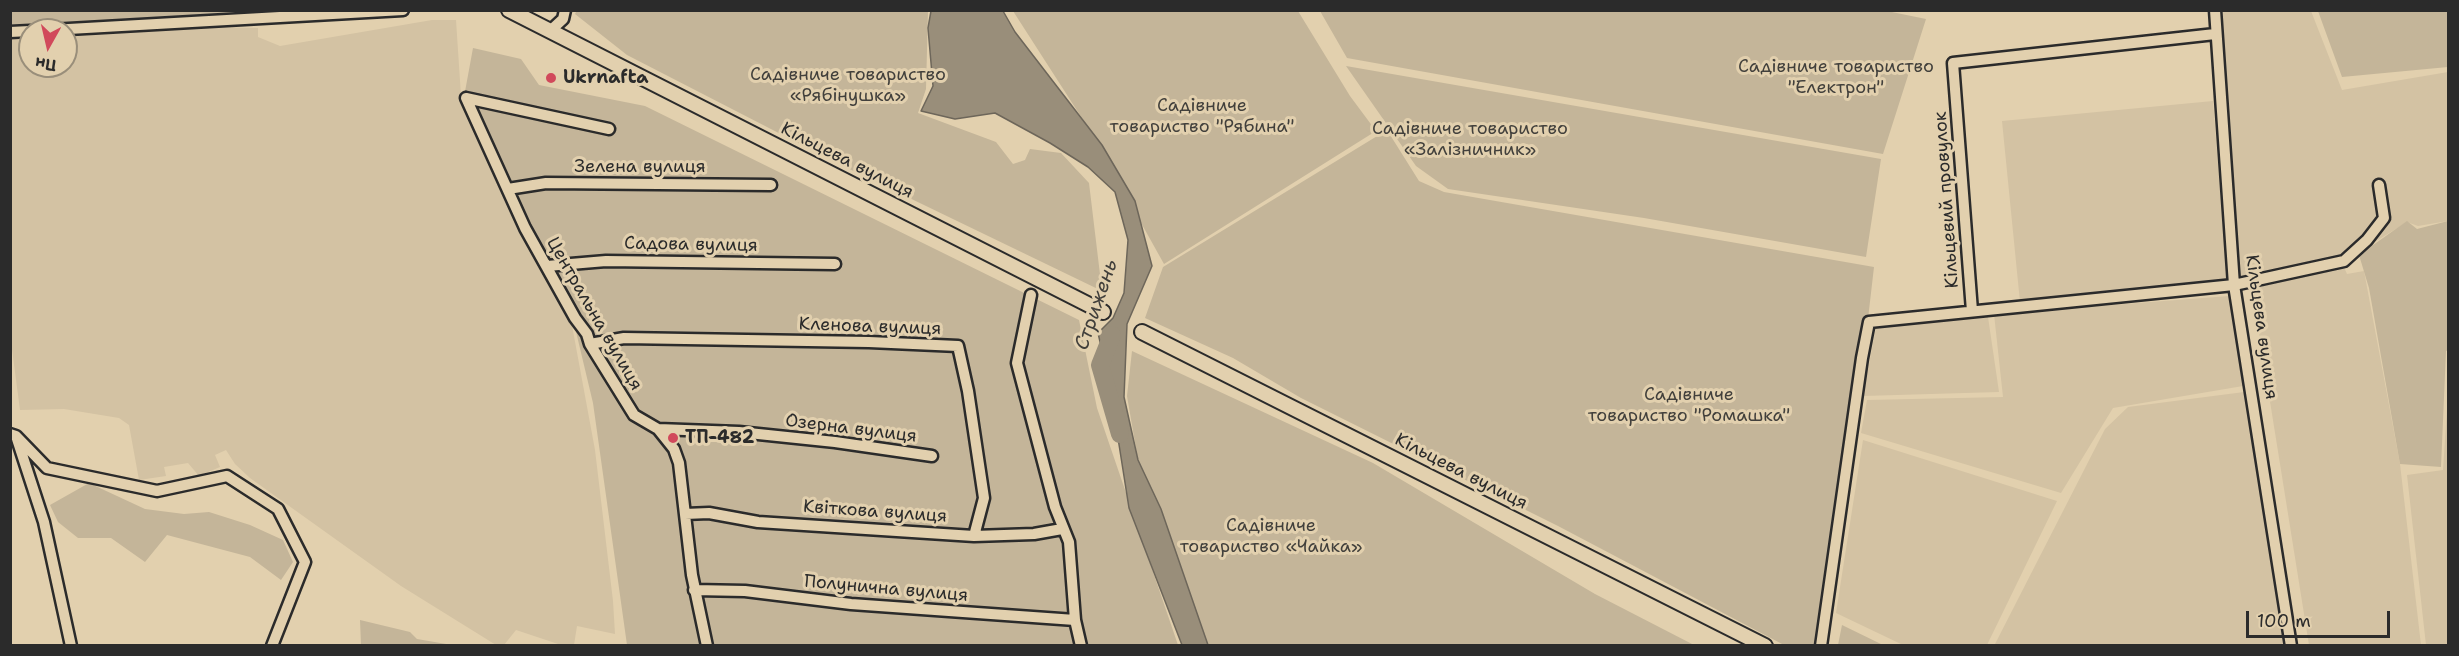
<!DOCTYPE html>
<html>
<head>
<meta charset="utf-8">
<style>
  body { margin:0 }
  #map { position:relative; width:2459px; height:656px; overflow:hidden; background:#e2d0ae; font-family:"Shantell Sans",sans-serif }
  canvas { display:block }
  .frame { position:absolute; inset:0; border:12px solid #2b2b2b; pointer-events:none }
  .north { position:absolute; left:18px; top:18px; width:60px; height:60px; box-sizing:border-box; background:#e2d0ae; border:2px solid #998e7a; border-radius:50%; rotate:188deg; font-size:16px; font-weight:700; line-height:24px; text-align:center; color:#2b2b2b }
  .north::after { content:''; display:block; margin:auto; width:21px; height:27px; background:#d1495b; clip-path:polygon(50% 0,100% 100%,50% 72%,0 100%) }
  .scale { position:absolute; left:2246px; top:611px; width:144px; height:27px; box-sizing:border-box; border:3px solid #2b2b2b; border-top:0; padding-left:8px; font-size:18px; line-height:21px; white-space:nowrap; color:#2b2b2b; -webkit-text-stroke:4px #e2d0ae; paint-order:stroke }
</style>
</head>
<body>
<div id="map">
<canvas width="2459" height="656"></canvas>
<div class="frame"></div>
<div class="north">Пн</div>
<div class="scale">100 m</div>
</div>
<script>
const c = document.querySelector('canvas').getContext('2d');
c.lineJoin = 'round';
function fill(path, color) { c.fillStyle = color; c.fill(path, 'evenodd'); }
const poly = rows => new Path2D(rows.map(r => 'M' + r).join(''));
function strokePath(path, color, width, dash) { c.strokeStyle = color; c.lineWidth = width; c.lineCap = dash ? 'butt' : 'round'; c.setLineDash(dash || []); c.stroke(path); }
function write(font, color, halo, rows, align = 'center') {
  c.font = font + ' "Shantell Sans",sans-serif'; c.lineWidth = 6; c.setLineDash([]); c.textBaseline = 'middle'; c.strokeStyle = halo; c.fillStyle = color; for (const [text, x, y, turn = 0] of rows) {
    c.save(); c.translate(x, y); c.rotate((+turn || 0) * Math.PI / 180); c.textAlign = isNaN(turn) ? turn : align; if (halo) c.strokeText(text, 0, 0); c.fillText(text, 0, 0); c.restore();
  }
}
const built = poly([
  [2222,11,2311,11,2342,90,2448,72,2448,221,2418,226,2407,222,2344,261,2239,278],
  [432,20,456,20,461,96,571,320,595,450,613,601,615,634,577,626,574,645,564,646,516,630,504,645,496,645,401,586,250,478,235,464,226,450,215,455,220,467,199,476,188,463,164,467,166,476,139,480,129,425,119,418,64,409,20,410,10,334,10,39,30,40,30,66,66,66,66,37,204,27,258,28,258,37,280,46],
  [2213,101,2227,280,2020,302,2002,121],
  [2343,265,2347,274,2364,271,2400,464,2421,645,2309,645,2252,289],
  [2229,296,2243,386,2113,408,2061,493,1861,433,1867,400,2003,397,1994,314],
  [1988,317,1999,392,1863,396,1876,327],
  [2252,391,2286,645,1994,646,2105,429,2128,407],
  [2448,395,2448,645,2426,645,2407,475,2443,470],
  [1863,440,2057,501,1987,645,1903,645,1836,613]
]);
const green = poly([
  [577,10,928,11,926,89,918,113,996,142,1013,164,1025,160,1030,149,1061,153,1089,183,1102,291,837,163,627,55,575,14],
  [1882,10,1926,19,1883,154,1347,58,1320,11],
  [11,11,398,11,11,31],
  [1013,11,1298,11,1350,96,1376,131,1164,264,1087,126],
  [2318,11,2448,11,2448,67,2342,77],
  [473,48,521,59,539,85,645,106,1079,320,1097,408,1178,645,627,645,593,403,573,319,464,97],
  [1346,66,1881,159,1866,257,1644,218,1448,189,1416,166],
  [1387,130,1419,181,1444,192,1874,267,1852,457,1824,645,1784,645,1558,526,1301,398,1233,358,1145,318,1163,267],
  [2407,221,2417,229,2448,221,2448,350,2446,351,2441,467,2400,464,2369,288,2359,255],
  [1132,351,1373,463,1595,594,1694,645,1189,645,1138,460,1127,396],
  [89,483,145,509,184,514,209,512,250,525,283,540,293,562,281,580,250,557,167,535,145,562,111,538,78,538,58,522,50,505],
  [360,620,410,632,417,639,452,645,361,645],
  [1842,625,1883,645,1838,645]
]);
const water = poly([
  [931,11,1003,11,1015,32,1102,145,1135,201,1152,266,1127,324,1124,397,1138,460,1161,509,1208,645,1182,645,1129,508,1109,381,1098,333,1113,318,1124,293,1128,240,1115,192,1088,167,1050,143,995,113,955,119,921,111,933,86,928,28,931,11]
]);
const river = poly([
  [1112,335,1100,365,1120,434]
]);
const minor = poly([
  [2215,10,2234,285,2291,646],
  [51,30,403,10],
  [550,31,563,19,565,10],
  [10,32,30,31],
  [466,98,525,228,575,318,587,334,590,344,634,415,658,429,674,449,679,463,692,575,707,646],
  [466,98,609,129],
  [508,189,546,183,771,185],
  [547,266,606,261,835,264],
  [1031,295,1017,363,1055,507,1069,542,1075,620,1081,646],
  [1972,311,1953,63,2215,34],
  [590,344,624,338,869,342,958,346,968,391,984,498,974,536],
  [658,429,739,432,835,442,932,456],
  [10,434,16,436,47,468,157,491,227,476,278,509,305,562,272,646],
  [17,439,44,522,71,646],
  [685,514,709,513,758,522,974,536,1034,534,1062,529],
  [694,590,745,591,851,604,1075,620],
  [1821,646,1862,358,1869,322,2234,285,2344,261,2367,240,2384,218,2379,185]
]);
const major = poly([
  [509,10,1103,312],
  [1142,332,1765,646]
]);
const markers = [
  [551,78,6,"#d1495b"],
  [673,438,6,"#d1495b"]
];
const parkNames = [
  ["Садівниче товариство",1836,67],
  ["\"Електрон\"",1836,88],
  ["Садівниче товариство",848,75],
  ["«Рябінушка»",848,96],
  ["Садівниче",1202,106],
  ["товариство \"Рябина\"",1202,127],
  ["Садівниче товариство",1470,129],
  ["«Залізничник»",1470,150],
  ["Садівниче",1689,395],
  ["товариство \"Ромашка\"",1689,416],
  ["Садівниче",1271,526],
  ["товариство «Чайка»",1271,547]
];
const poiNames = [
  ["Ukrnafta",563,78],
  ["ТП-482",685,438]
];
const streetNames = [
  ["Кільцева вулиця",847,161,27],
  ["Зелена вулиця",640,167],
  ["Кільцевий провулок",1947,200,-94],
  ["Садова вулиця",691,245,1],
  ["Центральна вулиця",594,314,60],
  ["Кленова вулиця",870,327,2],
  ["Кільцева вулиця",2261,327,82],
  ["Озерна вулиця",851,429,7],
  ["Кільцева вулиця",1461,472,27],
  ["Квіткова вулиця",875,512,4],
  ["Полунична вулиця",886,589,5]
];
const waterNames = [
  ["Стрижень",1097,305,-71]
];
fill(built, '#d3c2a3');
fill(green, '#c4b599');
fill(water, '#998e7a');
strokePath(water, '#6d665a', 1.5);
strokePath(river, '#998e7a', 18);
strokePath(minor, '#2b2b2b', 15);
strokePath(major, '#2b2b2b', 18);
strokePath(minor, '#e2d0ae', 10);
strokePath(major, '#e2d0ae', 14);
for (const [x, y, r, color] of markers) { const dot = new Path2D(); dot.arc(x, y, r, 0, 2 * Math.PI); c.fillStyle = color; c.fill(dot); strokePath(dot, '#e2d0ae', 2); }
write('18px', '#42403c', '#e2d0ae', parkNames);
write('bold 18px', '#2b2b2b', '#e2d0ae', poiNames, 'left');
write('18px', '#2b2b2b', '#e2d0ae', streetNames);
write('italic 20px', '#413f3b', '#e2d0ae', waterNames);
</script>
</body>
</html>
